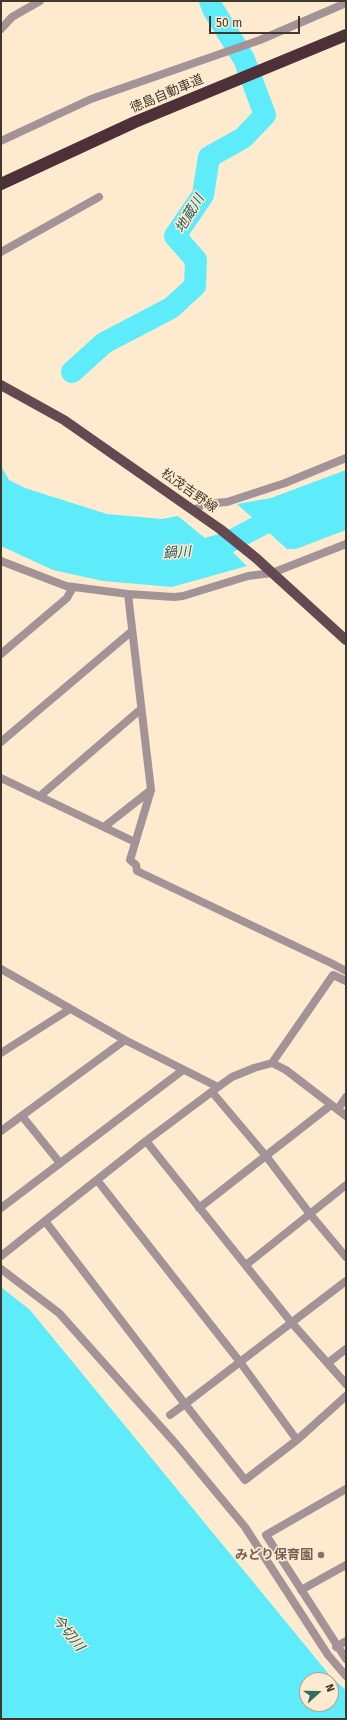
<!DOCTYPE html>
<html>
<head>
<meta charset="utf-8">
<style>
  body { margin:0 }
  #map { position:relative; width:347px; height:1720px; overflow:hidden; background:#feebcf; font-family:"Fira Sans",sans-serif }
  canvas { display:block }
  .frame { position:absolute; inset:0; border:2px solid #40382d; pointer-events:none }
  .north { position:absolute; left:299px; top:1672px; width:40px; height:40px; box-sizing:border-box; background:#feebcf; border:1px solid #b2a38e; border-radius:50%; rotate:69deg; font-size:11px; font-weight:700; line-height:16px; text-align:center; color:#40382d }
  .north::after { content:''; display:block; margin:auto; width:14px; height:18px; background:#2e7163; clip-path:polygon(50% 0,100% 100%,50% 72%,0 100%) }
  .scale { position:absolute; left:209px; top:16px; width:91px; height:18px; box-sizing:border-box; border:2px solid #40382d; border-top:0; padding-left:5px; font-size:12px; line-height:14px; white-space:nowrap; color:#40382d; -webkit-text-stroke:3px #feebcf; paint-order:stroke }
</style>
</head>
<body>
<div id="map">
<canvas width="347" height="1720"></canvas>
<div class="frame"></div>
<div class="north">N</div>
<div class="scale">50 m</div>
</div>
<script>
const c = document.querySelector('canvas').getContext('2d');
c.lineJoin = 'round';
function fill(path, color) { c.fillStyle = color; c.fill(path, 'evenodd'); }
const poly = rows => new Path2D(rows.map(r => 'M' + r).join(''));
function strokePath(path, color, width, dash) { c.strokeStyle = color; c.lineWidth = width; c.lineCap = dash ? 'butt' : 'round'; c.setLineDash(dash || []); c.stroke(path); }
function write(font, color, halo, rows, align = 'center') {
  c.font = font + ' "Fira Sans","Noto Sans JP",sans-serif'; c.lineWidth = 3; c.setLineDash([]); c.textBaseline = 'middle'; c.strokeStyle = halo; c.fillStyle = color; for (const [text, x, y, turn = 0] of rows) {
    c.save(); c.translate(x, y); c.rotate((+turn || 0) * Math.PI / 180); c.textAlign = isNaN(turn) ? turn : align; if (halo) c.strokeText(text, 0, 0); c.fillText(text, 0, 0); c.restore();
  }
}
const water = poly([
  [1,466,9,480,25,488,107,514,162,519,178,516,206,539,217,537,247,566,172,587,103,581,53,570,1,546],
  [346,470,346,530,296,549,287,549,237,504,271,498],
  [1,1287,30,1310,332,1678,346,1690,346,1719,1,1719],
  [307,1680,331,1680,331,1704,307,1704]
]);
const river = poly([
  [72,372,104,343,171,308,195,286,196,260,175,236,203,195,209,157,243,138,265,115,244,59,213,9,210,1],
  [195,552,225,544,286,512]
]);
const minor = poly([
  [1,29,12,17,40,1],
  [1,141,91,99,260,40,346,3],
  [1,252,99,197],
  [194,511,203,504,227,502,285,483,346,458],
  [1,561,66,586,128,594,174,597,183,596,248,576,272,573,346,544],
  [128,594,151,790,130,860,136,865,137,871,331,963,346,971],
  [1,654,67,598,73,587],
  [1,742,132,631],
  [1,778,135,842],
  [40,796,141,709],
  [104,827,151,790],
  [1,969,125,1040,218,1087],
  [1,1053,70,1009],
  [272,1063,333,975,346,981],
  [212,1092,266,1156,310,1214,346,1257],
  [338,1109,346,1097],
  [22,1116,60,1163],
  [346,1116,286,1070,272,1063,254,1068,232,1077,218,1087,146,1141,45,1221,185,1404,346,1281],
  [1,1131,125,1040],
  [146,1141,291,1322,346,1384],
  [97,1180,240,1362,297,1440],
  [1,1208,183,1070],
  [199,1208,331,1105],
  [1,1256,45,1221],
  [246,1265,346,1185],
  [1,1269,59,1313,176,1444,245,1527,328,1655,346,1676],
  [328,1363,346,1349],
  [170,1415,185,1404,245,1480,297,1440,346,1396],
  [346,1489,266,1535,346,1659],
  [301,1590,346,1565],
  [336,1647,346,1641]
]);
const primary = poly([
  [1,385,64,420,220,529,256,558,346,640]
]);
const motorway = poly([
  [1,184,135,122,346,35]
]);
const markers = [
  [321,1555,4,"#8d6e63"]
];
const streetNames = [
  ["徳島自動車道",167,94,-23],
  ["松茂吉野線",189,491,35]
];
const educationNames = [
  ["みどり保育園",313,1555]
];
const waterNames = [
  ["地蔵川",190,214,-59],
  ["鍋川",177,553,-4],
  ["今切川",68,1633,51]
];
fill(water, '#5eecfb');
strokePath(river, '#5eecfb', 22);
strokePath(minor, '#a39396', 8);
strokePath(primary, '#644a50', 10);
strokePath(motorway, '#4e3138', 12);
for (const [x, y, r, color] of markers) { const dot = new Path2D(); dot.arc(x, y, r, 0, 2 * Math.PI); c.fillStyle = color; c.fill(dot); strokePath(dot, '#feebcf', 1.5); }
write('13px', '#40382d', '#feebcf', streetNames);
write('bold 13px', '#785e54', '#feebcf', educationNames, 'right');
write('italic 14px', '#266167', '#feebcf', waterNames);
</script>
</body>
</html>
